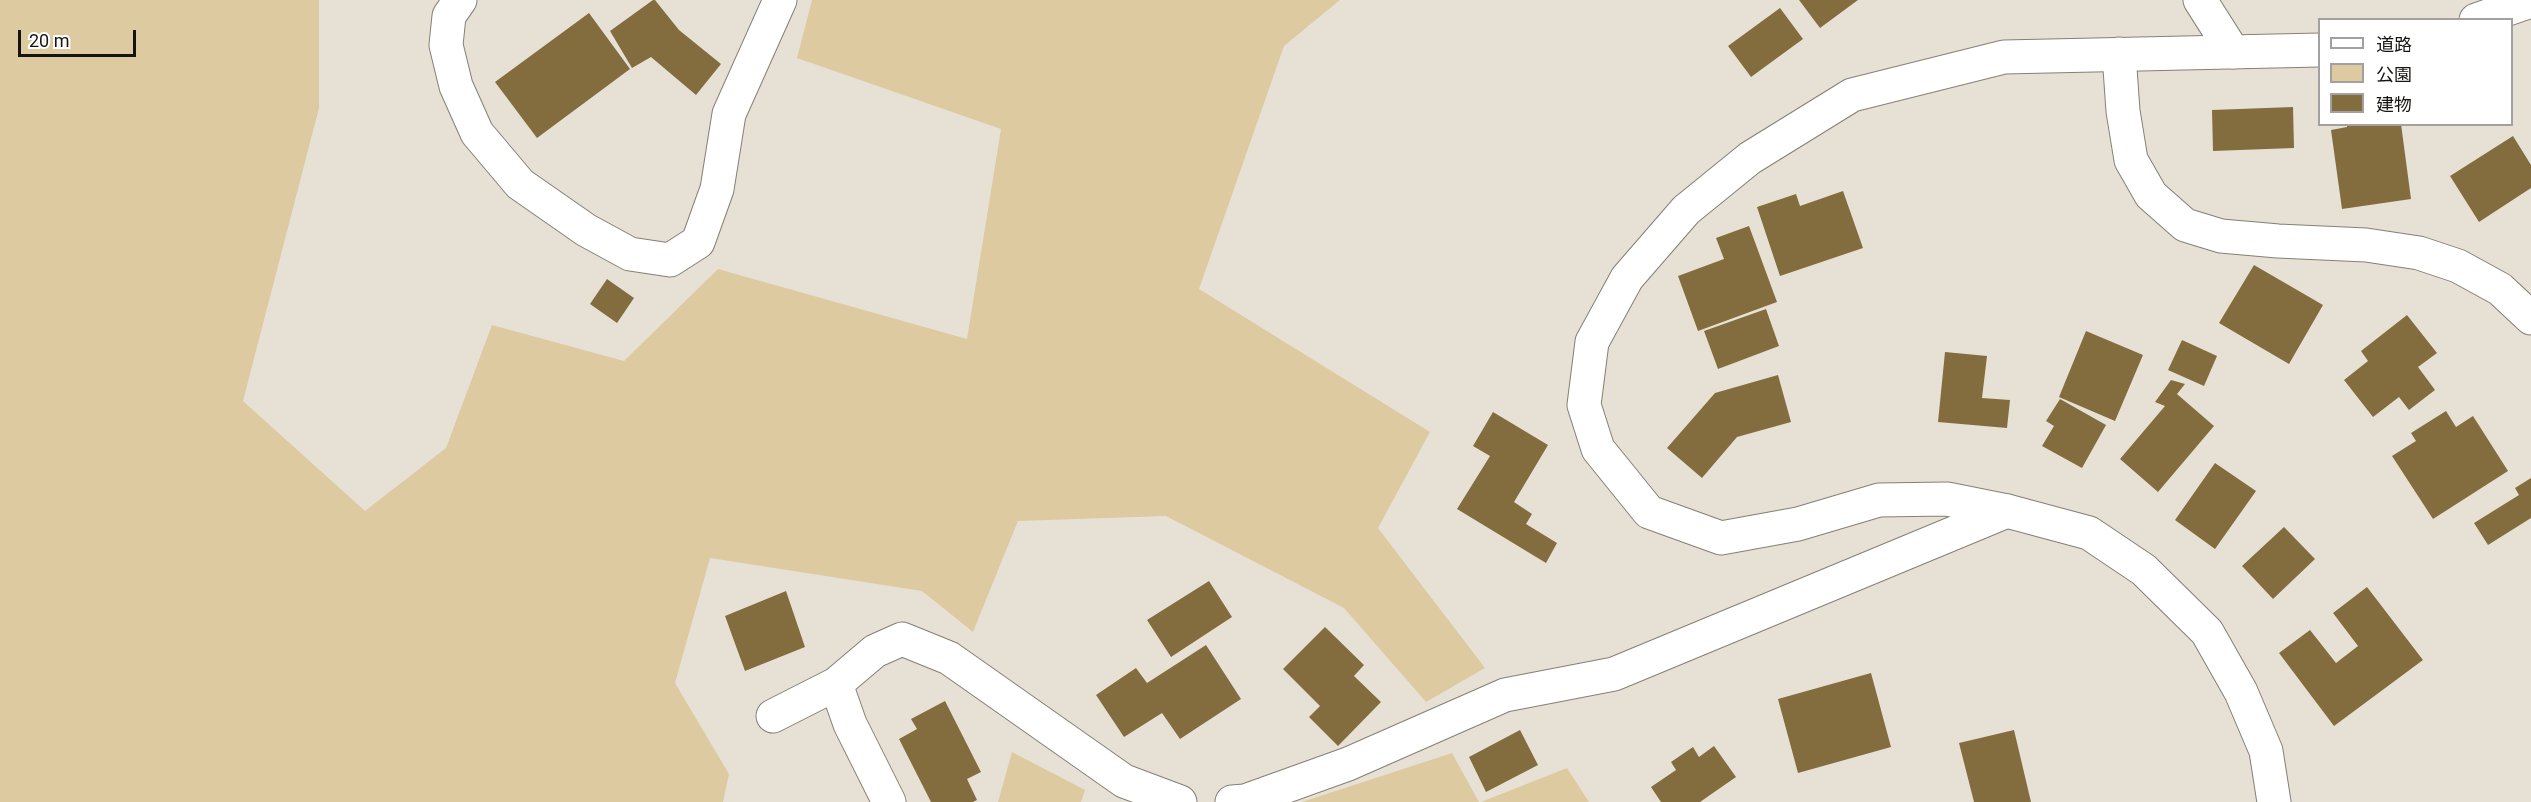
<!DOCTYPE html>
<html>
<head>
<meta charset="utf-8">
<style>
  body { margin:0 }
  #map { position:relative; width:2531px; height:802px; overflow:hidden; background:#e7e1d5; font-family:Roboto,"Noto Sans JP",sans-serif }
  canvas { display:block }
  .legend { position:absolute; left:2318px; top:18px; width:195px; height:108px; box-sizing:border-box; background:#fff; border:2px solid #a2a19f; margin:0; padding:8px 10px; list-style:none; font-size:18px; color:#161410 }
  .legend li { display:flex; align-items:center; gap:12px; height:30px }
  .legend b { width:30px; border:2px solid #a2a19f }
  .scale { position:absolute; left:18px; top:30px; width:118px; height:27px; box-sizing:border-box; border:3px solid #161410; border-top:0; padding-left:8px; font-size:18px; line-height:21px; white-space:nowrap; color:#161410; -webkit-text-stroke:4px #fff; paint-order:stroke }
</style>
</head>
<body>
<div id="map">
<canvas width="2531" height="802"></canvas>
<ul class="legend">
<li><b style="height:8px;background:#fff"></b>道路</li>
<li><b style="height:16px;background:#ddcaa1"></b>公園</li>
<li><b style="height:16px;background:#836d3f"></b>建物</li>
</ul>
<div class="scale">20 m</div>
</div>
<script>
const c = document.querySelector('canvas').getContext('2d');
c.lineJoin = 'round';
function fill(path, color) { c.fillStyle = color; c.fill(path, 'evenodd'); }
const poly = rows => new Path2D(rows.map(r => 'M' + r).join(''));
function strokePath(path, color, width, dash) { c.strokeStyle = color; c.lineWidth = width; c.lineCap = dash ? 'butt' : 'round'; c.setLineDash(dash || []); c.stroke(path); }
const green = poly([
  [0,0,319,0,319,108,243,401,365,511,446,448,492,325,624,361,718,269,967,339,1001,129,797,58,812,0,1340,0,1284,46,1199,289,1430,432,1378,528,1485,668,1426,702,1344,608,1166,516,1018,521,973,632,922,591,710,558,675,683,729,774,723,802,0,802],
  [1012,752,1085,790,1081,802,998,802],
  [1452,753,1479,802,1302,802],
  [1567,768,1589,802,1481,802]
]);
const building = poly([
  [653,0,655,0,679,30,721,64,696,95,651,57,632,68,610,31],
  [1799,0,1858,0,1820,28],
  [1780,8,1803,39,1751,77,1728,46],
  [589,13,630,69,537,138,495,82],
  [2293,107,2294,148,2213,151,2212,110],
  [2347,124,2401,124,2411,199,2342,209,2331,130,2347,127],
  [2513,136,2531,165,2531,188,2479,222,2450,176],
  [1843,191,1863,248,1780,276,1757,207,1796,194,1800,206],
  [1749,226,1777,302,1698,331,1678,276,1724,259,1716,238],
  [2254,265,2323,305,2289,364,2219,323],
  [607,279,634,298,617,323,590,304],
  [1766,309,1779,346,1718,369,1704,331],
  [2407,315,2437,353,2418,367,2435,390,2409,410,2399,397,2373,417,2344,380,2368,361,2361,351],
  [2086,331,2143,355,2115,421,2059,397],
  [2182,340,2217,356,2204,386,2168,370],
  [1945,352,1987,356,1982,398,2010,400,2007,428,1938,422],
  [1778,375,1791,422,1737,437,1702,478,1667,448,1715,393],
  [2171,380,2185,384,2177,394,2214,426,2158,492,2120,459,2165,406,2155,402],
  [2060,399,2106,425,2082,468,2042,446,2054,426,2046,421],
  [2446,411,2456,427,2473,416,2508,471,2433,519,2392,456,2416,441,2411,433],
  [1493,412,1548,445,1514,502,1532,514,1526,524,1557,543,1546,563,1457,509,1490,456,1473,446],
  [2215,463,2256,491,2215,549,2175,520],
  [2531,478,2531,518,2488,545,2474,523,2519,495,2515,488],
  [2284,527,2315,559,2273,599,2242,566],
  [1209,581,1232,617,1171,657,1147,620],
  [2367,587,2423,660,2334,726,2279,653,2310,630,2336,663,2358,646,2333,613],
  [786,591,805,647,745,671,725,616],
  [1325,627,1364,665,1354,676,1381,702,1338,746,1309,717,1320,706,1283,669],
  [1206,645,1241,699,1180,739,1162,713,1124,737,1096,695,1136,668,1147,683],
  [1871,673,1891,747,1798,773,1778,699],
  [945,701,981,772,967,779,977,800,973,802,931,802,899,739,917,729,911,719],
  [1520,730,1538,765,1486,792,1469,757],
  [2014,730,2031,802,1974,802,1959,743],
  [1714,746,1736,777,1700,802,1661,802,1651,787,1676,770,1671,762,1693,747,1699,757]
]);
const street = poly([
  [460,0,449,16,446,45,456,86,477,133,520,184,586,230,630,254,670,260,698,242,717,189,729,114,780,0],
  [2200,0,2233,52],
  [2119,54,2123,111,2131,160,2151,195,2185,225,2221,236,2278,241,2366,245,2419,253,2458,266,2500,289,2531,318],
  [773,716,836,684],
  [889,802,850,724,836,684,875,651,902,639,949,658,1124,781,1180,802],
  [1232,802,1245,801,1348,764,1505,695,1614,674,2007,511]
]);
const secondary = poly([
  [2476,20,2531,1],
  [2274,802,2266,751,2241,692,2207,632,2144,570,2089,533,2007,511,1947,499,1879,500,1798,524,1721,538,1649,512,1598,449,1584,405,1592,342,1627,278,1686,210,1750,158,1852,95,2004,57,2320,50]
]);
fill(green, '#ddcaa1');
fill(building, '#836d3f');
strokePath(street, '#857f75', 35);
strokePath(secondary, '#857f75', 35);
strokePath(street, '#fff', 33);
strokePath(secondary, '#fff', 33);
</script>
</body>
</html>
